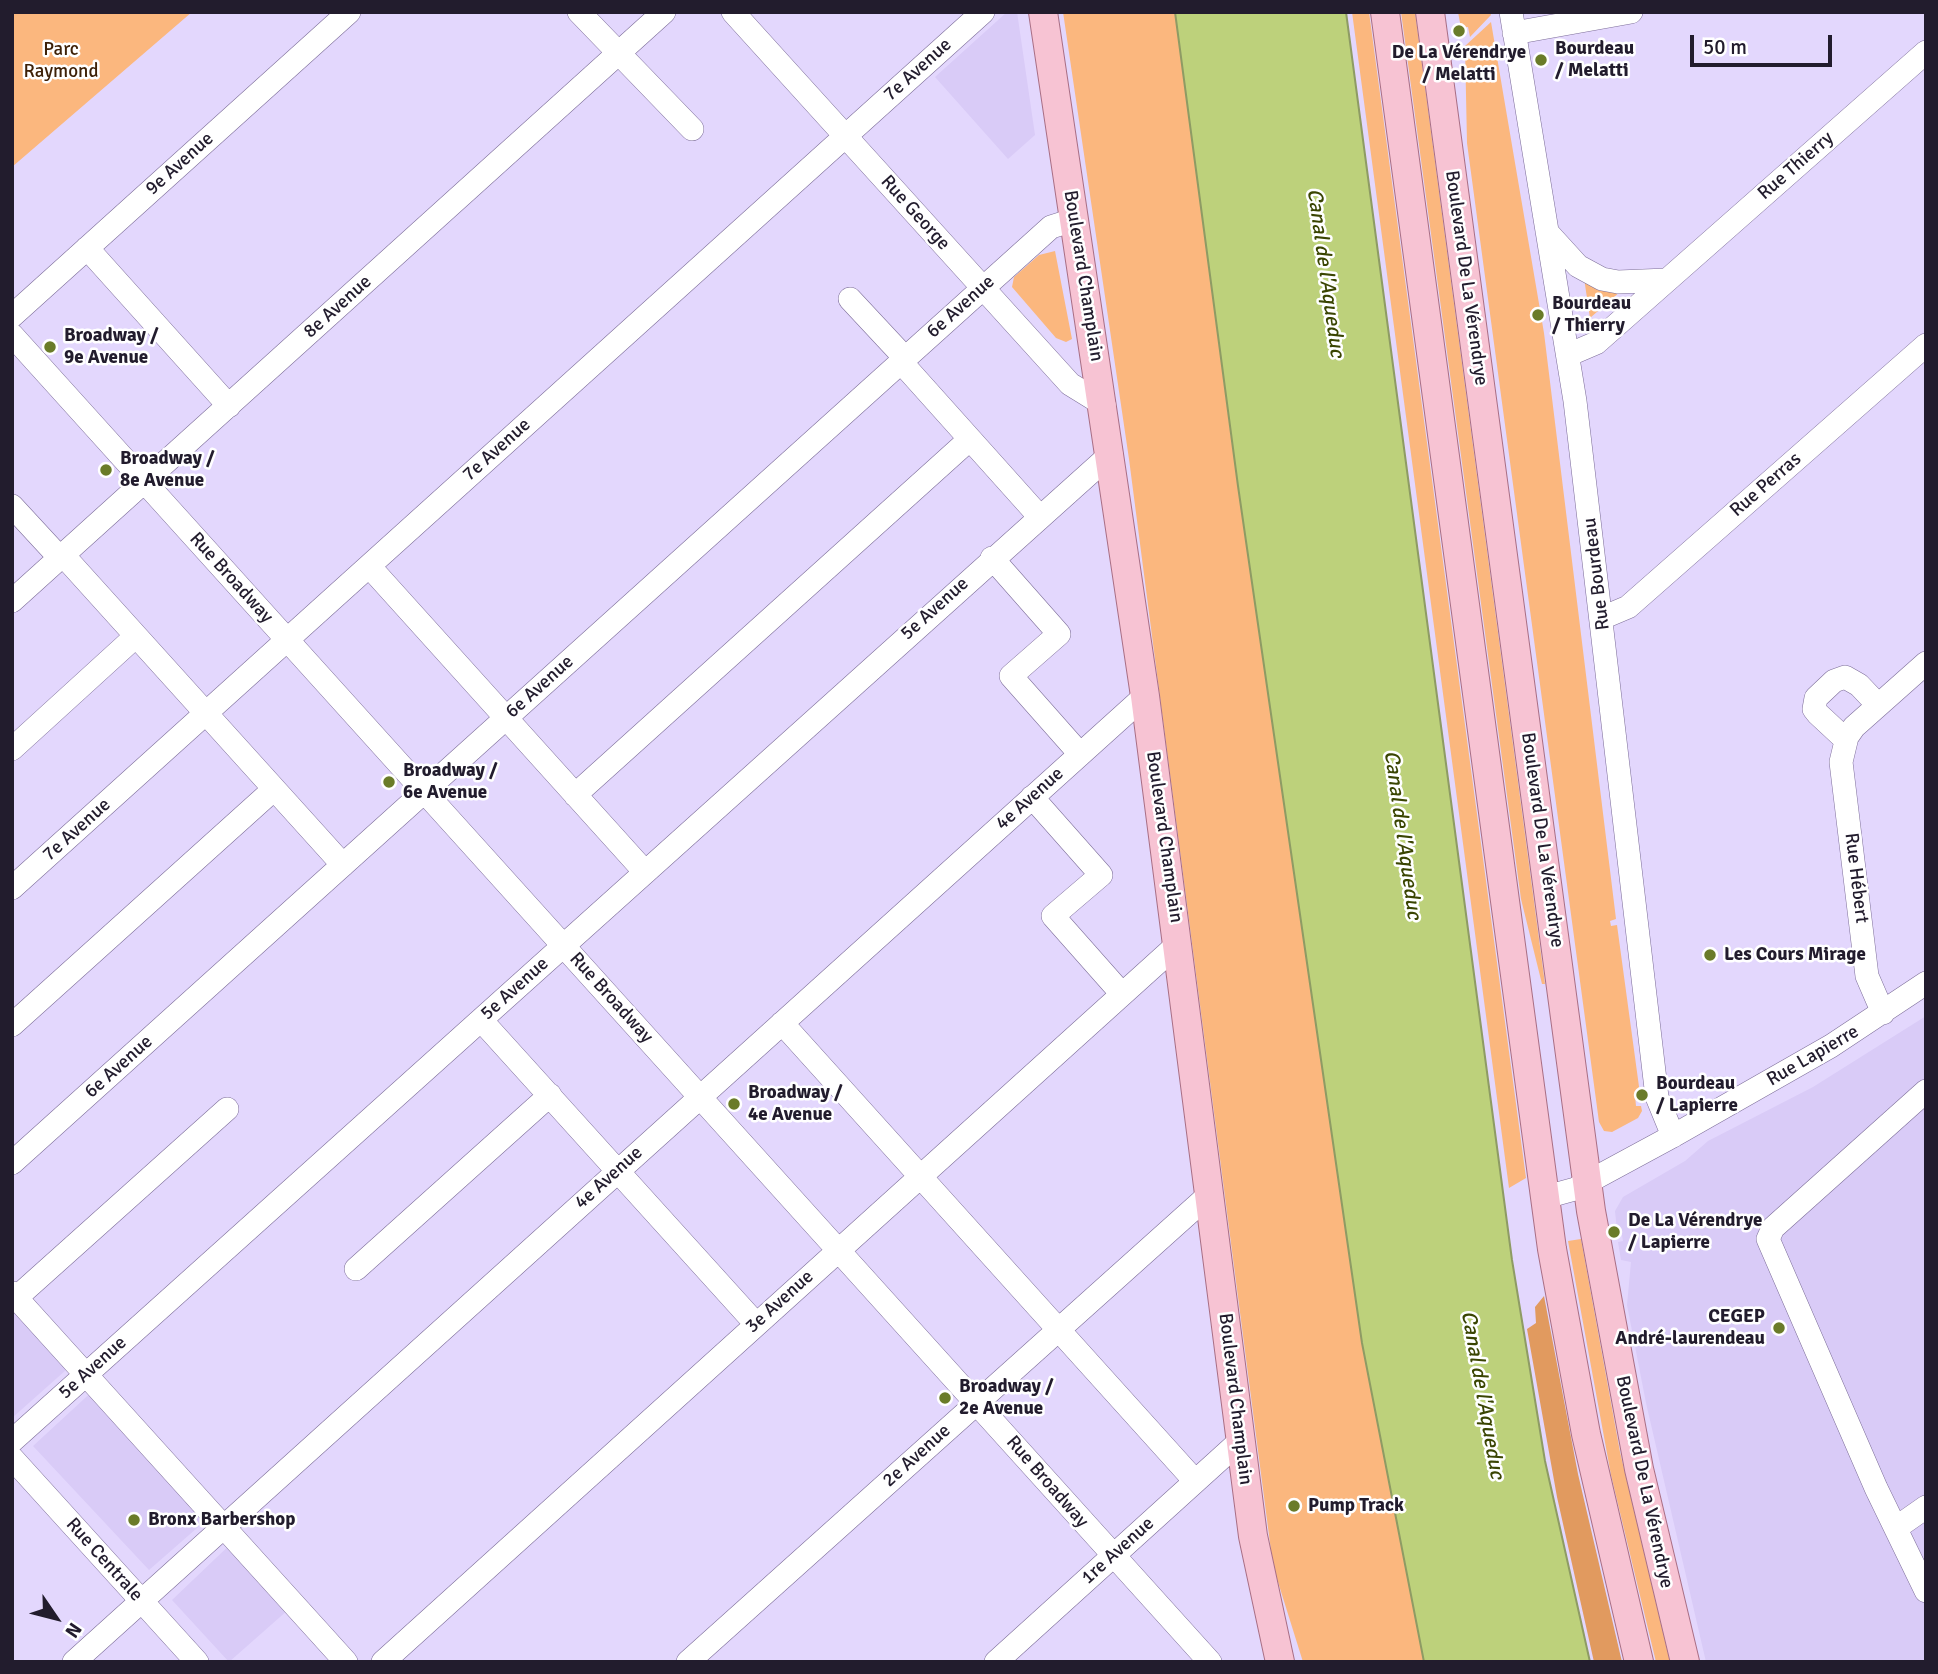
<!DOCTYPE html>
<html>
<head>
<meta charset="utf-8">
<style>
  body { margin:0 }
  #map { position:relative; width:1938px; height:1674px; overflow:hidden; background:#e3d7fd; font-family:Signika,sans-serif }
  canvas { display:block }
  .frame { position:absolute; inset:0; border:14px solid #221c2d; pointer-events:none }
  .north { position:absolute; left:21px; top:1583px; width:70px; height:70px; -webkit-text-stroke:5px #fff; paint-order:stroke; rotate:125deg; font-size:19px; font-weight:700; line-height:28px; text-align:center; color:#221c2d }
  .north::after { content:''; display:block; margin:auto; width:24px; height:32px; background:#221c2d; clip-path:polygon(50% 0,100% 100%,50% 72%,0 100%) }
  .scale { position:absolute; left:1690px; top:35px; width:142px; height:32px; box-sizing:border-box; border:4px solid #221c2d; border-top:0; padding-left:9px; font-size:21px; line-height:24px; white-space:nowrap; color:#221c2d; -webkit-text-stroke:5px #fff; paint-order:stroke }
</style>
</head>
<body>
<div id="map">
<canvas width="1938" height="1674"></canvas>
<div class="frame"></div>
<div class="north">N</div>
<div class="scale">50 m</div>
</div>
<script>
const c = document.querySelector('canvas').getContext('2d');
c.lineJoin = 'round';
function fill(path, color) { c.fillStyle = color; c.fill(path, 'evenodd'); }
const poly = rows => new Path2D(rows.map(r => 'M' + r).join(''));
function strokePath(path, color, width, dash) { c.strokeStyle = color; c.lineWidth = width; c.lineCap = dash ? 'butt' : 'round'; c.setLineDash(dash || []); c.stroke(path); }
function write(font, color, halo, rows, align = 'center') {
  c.font = font + ' Signika,sans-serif'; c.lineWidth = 5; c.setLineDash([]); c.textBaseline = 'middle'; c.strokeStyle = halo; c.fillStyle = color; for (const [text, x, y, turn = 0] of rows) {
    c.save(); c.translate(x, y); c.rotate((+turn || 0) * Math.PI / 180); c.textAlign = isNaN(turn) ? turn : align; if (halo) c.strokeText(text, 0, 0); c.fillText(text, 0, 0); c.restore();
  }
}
const built = poly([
  [1007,12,1017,12,1035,135,1008,159,935,77],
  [1926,1016,1926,1662,1706,1662,1646,1403,1627,1305,1631,1262,1621,1260,1618,1242,1623,1241,1621,1230,1617,1231,1615,1211,1623,1197,1685,1161,1708,1141,1813,1087],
  [12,1291,75,1362,12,1418],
  [97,1387,213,1514,149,1570,33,1446],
  [238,1537,297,1602,229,1662,172,1600]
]);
const green = poly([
  [12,12,192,12,12,167],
  [1063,12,1175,12,1231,437,1357,1304,1425,1662,1303,1662,1273,1566,1129,459],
  [1352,12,1369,12,1526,1178,1509,1188],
  [1401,12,1415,12,1545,984,1542,984,1521,899],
  [1458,12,1490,12,1491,15,1470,37,1468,27,1461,28],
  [1491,22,1544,333,1616,919,1610,921,1611,926,1617,925,1640,1094,1635,1095,1636,1106,1641,1106,1642,1111,1638,1118,1612,1132,1604,1131,1599,1122,1467,143,1465,46],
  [1055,251,1072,339,1066,342,1056,338,1012,287,1014,277,1039,255],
  [1584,278,1621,291,1590,318],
  [1581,1239,1620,1452,1670,1662,1656,1662,1611,1475,1568,1241]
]);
const forest = poly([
  [1544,1296,1578,1474,1622,1662,1594,1662,1557,1497,1527,1329,1536,1323,1535,1307]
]);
const water = poly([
  [1175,12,1346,12,1512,1260,1545,1461,1590,1662,1424,1662,1362,1343,1238,486,1175,12]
]);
const minor = poly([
  [579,12,692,129],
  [733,12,1070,384,1104,405],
  [1511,12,1575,401,1657,1097,1673,1136],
  [1514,33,1631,12],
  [1547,232,1578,266,1602,279,1618,282,1667,280],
  [87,248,229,406],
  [850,299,905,358],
  [12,316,349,12],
  [12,335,1210,1662],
  [1568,355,1596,343,1926,52],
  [901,362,1039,516],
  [12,506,60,558],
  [63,555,343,865],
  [992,558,1059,634,1011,676,1080,754],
  [369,566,645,872],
  [12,601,664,12],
  [1602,618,1628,607,1926,345],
  [1846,740,1818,714,1814,709,1816,698,1834,681,1845,677,1859,685,1878,705],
  [12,749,136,636],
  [575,795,970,439],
  [1032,797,1101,875,1053,916,1122,994],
  [12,888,983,12],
  [1883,1013,1867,976,1841,762,1847,737,1854,727,1926,663],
  [481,1020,756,1324],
  [782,1023,1195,1481],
  [12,1025,273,790],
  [1926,1091,1773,1228,1768,1239,1876,1488,1926,1591],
  [12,1163,1051,227,1073,220],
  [1546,1197,1575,1189,1673,1136,1831,1046,1926,983],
  [356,1269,550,1095],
  [12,1293,346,1662],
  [16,1298,227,1109],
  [12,1441,1111,454],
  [12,1458,197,1662],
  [1896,1528,1926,1507],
  [74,1662,1145,696],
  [383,1662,1178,944],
  [688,1662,1210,1194],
  [996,1662,1240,1441]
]);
const major = poly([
  [1043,12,1145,696,1253,1536,1280,1662],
  [1385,12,1552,1249,1586,1434,1639,1662],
  [1430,12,1591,1211,1639,1469,1685,1662]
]);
const markers = [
  [1459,31,7,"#6a7b29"],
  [1541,60,7,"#6a7b29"],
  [1538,315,7,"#6a7b29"],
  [50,347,7,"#6a7b29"],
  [106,470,7,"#6a7b29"],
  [389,782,7,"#6a7b29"],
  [1710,955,7,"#6a7b29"],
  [1642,1095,7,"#6a7b29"],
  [734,1104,7,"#6a7b29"],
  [1614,1232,7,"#6a7b29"],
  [1779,1328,7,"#6a7b29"],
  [945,1398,7,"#6a7b29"],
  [1294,1506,7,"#6a7b29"],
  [134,1520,7,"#6a7b29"]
];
const poiNames = [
  ["Bourdeau",1555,49],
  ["/ Melatti",1555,71],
  ["De La Vérendrye",1459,53,"center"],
  ["/ Melatti",1459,75,"center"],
  ["Bourdeau",1552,304],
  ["/ Thierry",1552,326],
  ["Broadway /",64,336],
  ["9e Avenue",64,358],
  ["Broadway /",120,459],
  ["8e Avenue",120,481],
  ["Broadway /",403,771],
  ["6e Avenue",403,793],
  ["Les Cours Mirage",1724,955],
  ["Bourdeau",1656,1084],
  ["/ Lapierre",1656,1106],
  ["Broadway /",748,1093],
  ["4e Avenue",748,1115],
  ["De La Vérendrye",1628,1221],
  ["/ Lapierre",1628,1243],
  ["CEGEP",1765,1317,"right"],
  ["André-laurendeau",1765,1339,"right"],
  ["Broadway /",959,1387],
  ["2e Avenue",959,1409],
  ["Pump Track",1308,1506],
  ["Bronx Barbershop",148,1520]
];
const parkNames = [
  ["Parc",61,50],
  ["Raymond",61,72]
];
const streetNames = [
  ["7e Avenue",918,70,-42],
  ["9e Avenue",180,164,-42],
  ["Rue Thierry",1796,166,-41],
  ["Rue George",915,213,48],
  ["Boulevard Champlain",1083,276,81],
  ["Boulevard De La Vérendrye",1466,278,82],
  ["8e Avenue",338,307,-42],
  ["6e Avenue",961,307,-42],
  ["7e Avenue",497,450,-42],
  ["Rue Perras",1766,485,-41],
  ["Rue Bourdeau",1597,574,-97],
  ["Rue Broadway",231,578,48],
  ["5e Avenue",935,609,-42],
  ["6e Avenue",540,687,-42],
  ["4e Avenue",1030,799,-42],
  ["7e Avenue",77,830,-42],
  ["Boulevard Champlain",1164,837,82],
  ["Boulevard De La Vérendrye",1542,840,82],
  ["Rue Hébert",1856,878,83],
  ["5e Avenue",515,989,-42],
  ["Rue Broadway",611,998,48],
  ["Rue Lapierre",1813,1056,-30],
  ["6e Avenue",119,1067,-42],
  ["4e Avenue",609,1178,-42],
  ["3e Avenue",780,1302,-42],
  ["5e Avenue",93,1368,-42],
  ["Boulevard Champlain",1235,1399,83],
  ["2e Avenue",917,1456,-42],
  ["Rue Broadway",1047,1482,49],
  ["Boulevard De La Vérendrye",1644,1482,78],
  ["1re Avenue",1118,1551,-42],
  ["Rue Centrale",104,1560,48]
];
const waterNames = [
  ["Canal de l'Aqueduc",1325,273,82],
  ["Canal de l'Aqueduc",1402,835,82],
  ["Canal de l'Aqueduc",1482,1395,80]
];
fill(built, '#d9cbf7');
fill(green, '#fbb77e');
fill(forest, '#e19a5f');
fill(water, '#bdd17b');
strokePath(water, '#8e9b64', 2);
strokePath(minor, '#7d6e99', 24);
strokePath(major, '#a96f85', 30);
strokePath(minor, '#fff', 23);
strokePath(major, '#f7c3d3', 28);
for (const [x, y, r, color] of markers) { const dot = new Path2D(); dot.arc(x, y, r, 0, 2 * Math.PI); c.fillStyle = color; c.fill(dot); strokePath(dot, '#fff', 2.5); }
write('bold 19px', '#221c2d', '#fff', poiNames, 'left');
write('19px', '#3e2107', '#fff', parkNames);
write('19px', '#221c2d', '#fff', streetNames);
write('italic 21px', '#3a4502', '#fff', waterNames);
</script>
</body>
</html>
